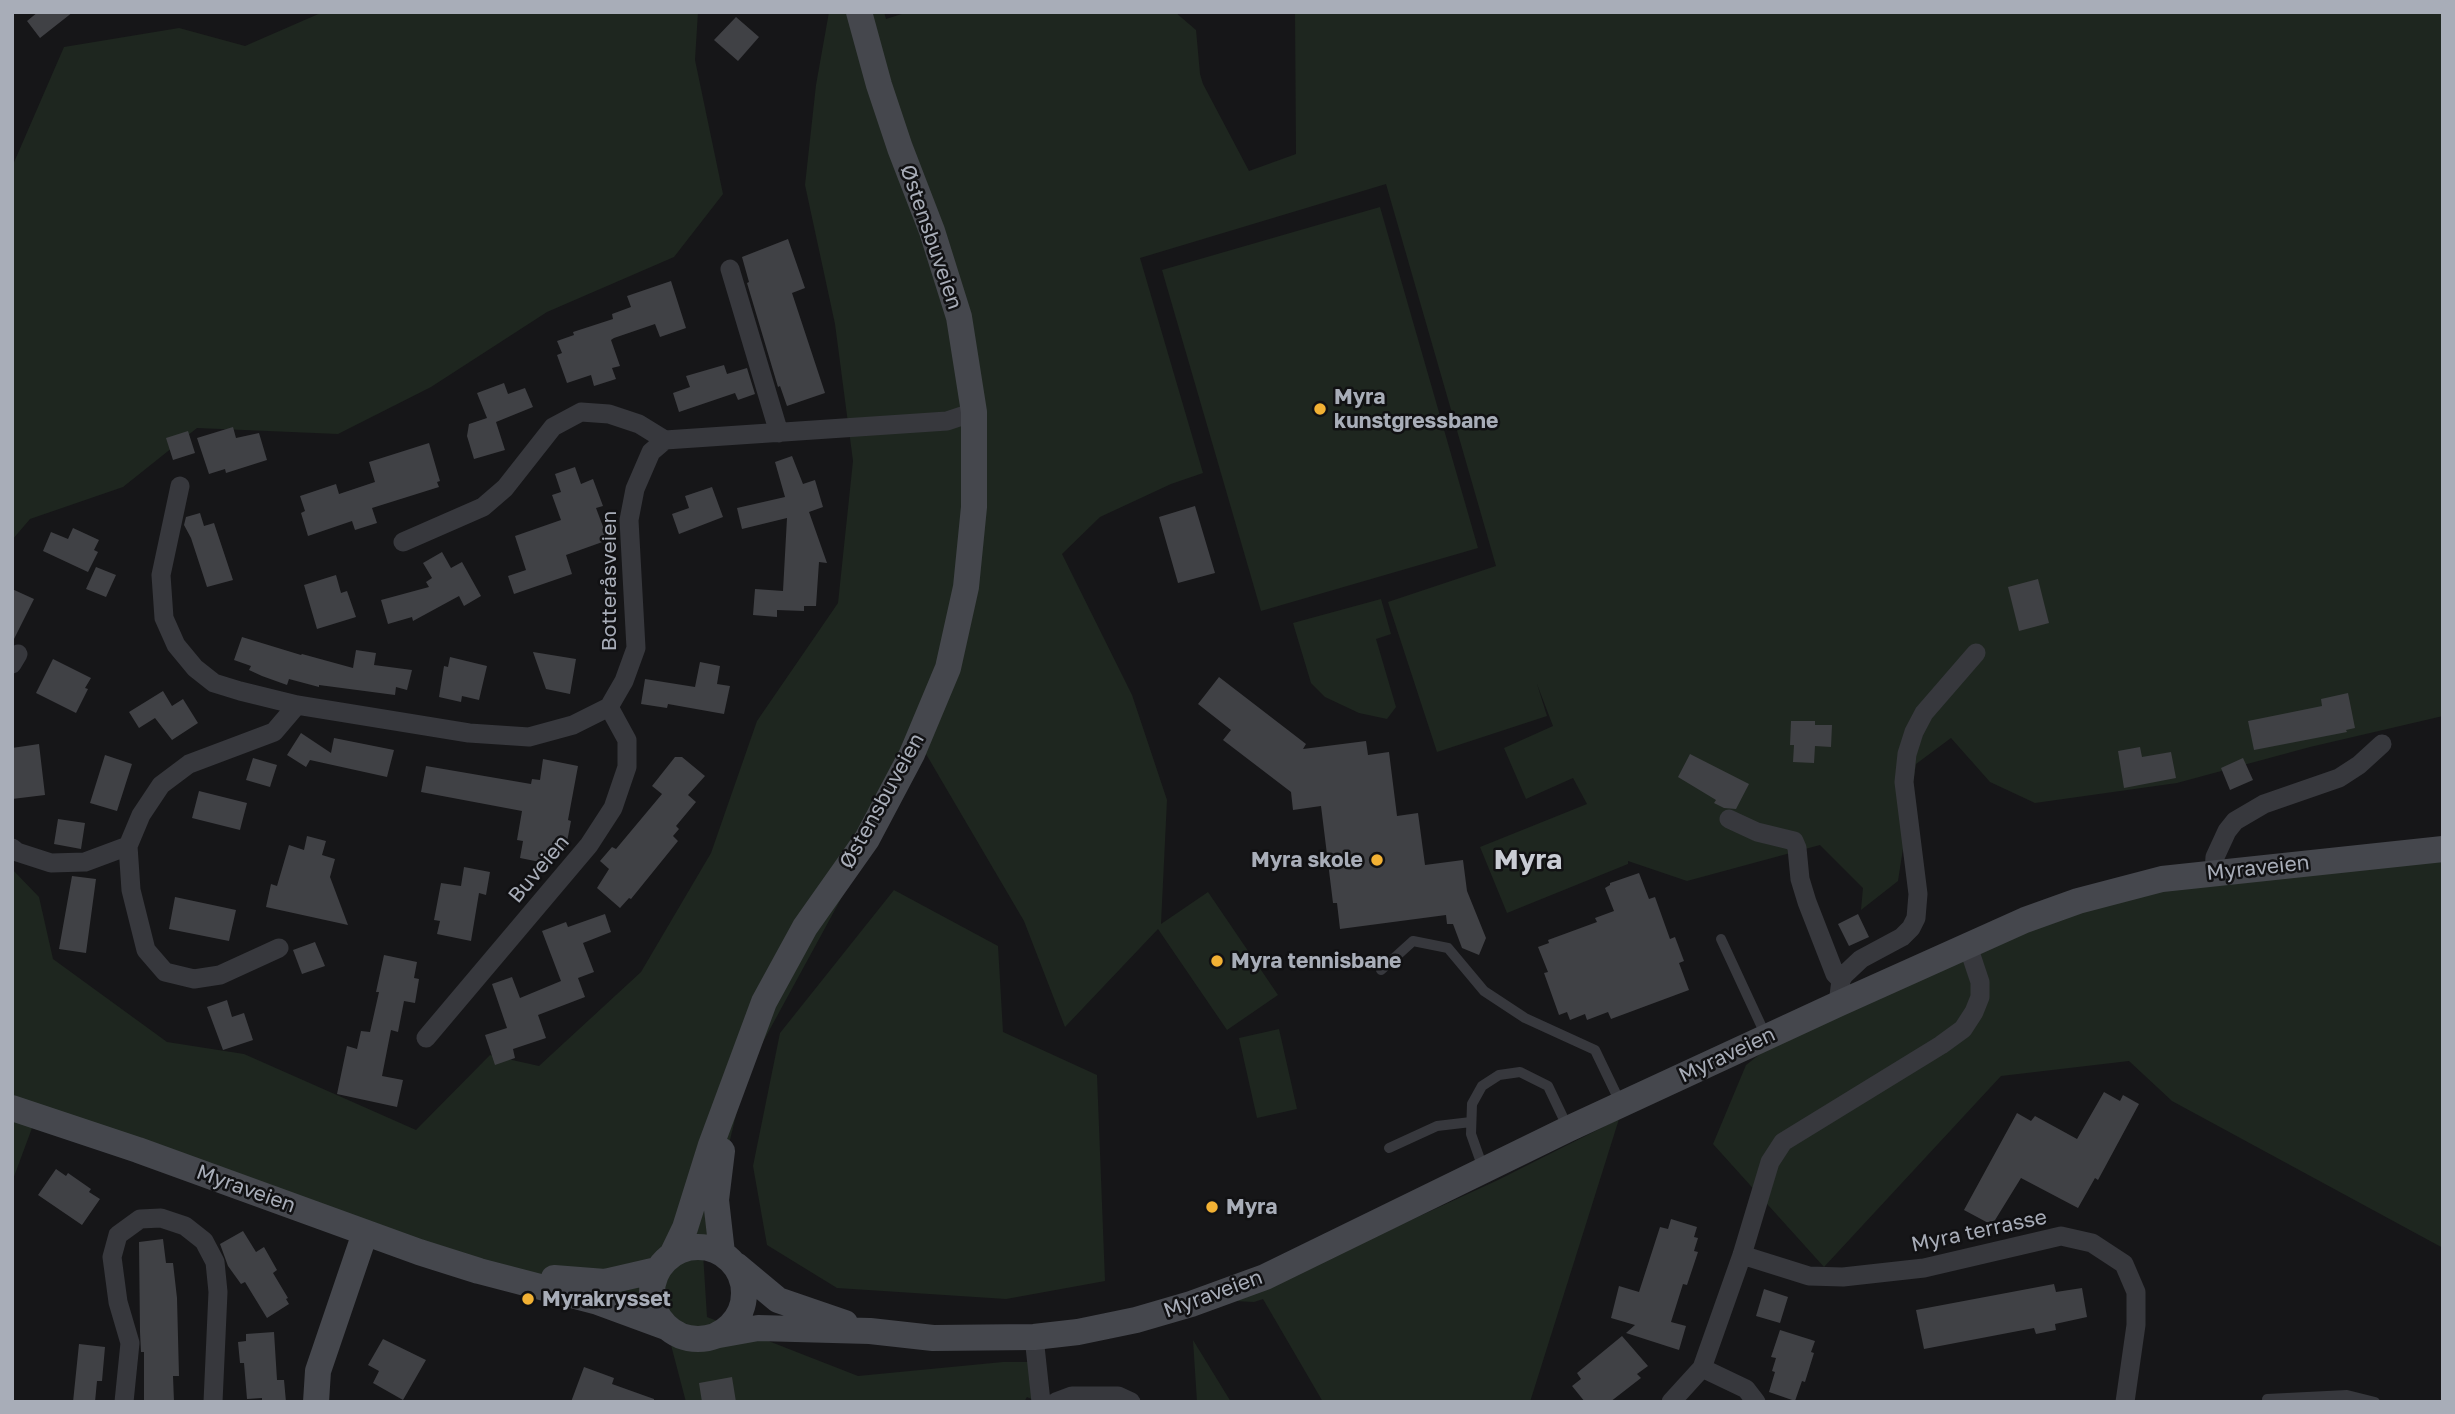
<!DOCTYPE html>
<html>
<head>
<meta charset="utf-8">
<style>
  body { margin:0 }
  #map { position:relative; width:2455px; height:1414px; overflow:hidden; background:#161618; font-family:"Golos Text",sans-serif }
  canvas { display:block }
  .frame { position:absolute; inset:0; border:14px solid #a8adb8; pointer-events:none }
</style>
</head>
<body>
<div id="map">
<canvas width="2455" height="1414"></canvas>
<div class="frame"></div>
</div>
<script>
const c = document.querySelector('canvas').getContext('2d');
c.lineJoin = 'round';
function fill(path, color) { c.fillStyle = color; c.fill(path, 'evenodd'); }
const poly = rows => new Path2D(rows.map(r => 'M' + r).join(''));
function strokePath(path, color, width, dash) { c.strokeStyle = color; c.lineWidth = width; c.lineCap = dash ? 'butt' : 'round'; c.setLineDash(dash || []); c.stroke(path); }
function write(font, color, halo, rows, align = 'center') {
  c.font = font + ' "Golos Text",sans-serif'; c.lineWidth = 5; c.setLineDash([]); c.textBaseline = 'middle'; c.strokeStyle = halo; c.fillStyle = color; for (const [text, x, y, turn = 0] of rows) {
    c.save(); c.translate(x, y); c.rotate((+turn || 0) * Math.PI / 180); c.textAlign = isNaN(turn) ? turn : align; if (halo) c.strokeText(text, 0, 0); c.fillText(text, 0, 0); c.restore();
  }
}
const green = poly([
  [323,12,698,12,695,60,723,194,674,257,547,312,431,387,338,434,197,428,123,487,30,519,12,540,12,167,64,47,179,28,245,46],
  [829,12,884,12,886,19,908,12,1175,12,1196,30,1200,74,1203,84,1249,171,1296,154,1295,12,2443,12,2443,716,2310,747,2177,783,2035,803,1990,782,1951,738,1916,764,1898,881,1861,910,1863,888,1820,845,1687,881,1628,861,1628,864,1507,913,1480,847,1587,804,1573,778,1526,799,1504,748,1553,726,1537,684,1547,716,1437,752,1388,602,1496,566,1386,184,1140,258,1203,473,1171,484,1100,517,1062,554,1132,695,1167,800,1161,924,1208,892,1278,995,1227,1030,1158,929,1065,1027,1024,921,926,754,873,840,746,1073,703,1253,707,1317,858,1376,1003,1362,1033,1362,1036,1401,1027,1397,1024,1402,686,1402,661,1307,511,1273,32,1128,12,1182,12,869,39,897,53,959,167,1042,244,1054,416,1130,490,1055,539,1066,641,972,711,853,757,721,838,603,853,461,835,324,805,185,816,85],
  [1380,207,1478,548,1261,611,1162,270],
  [1381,599,1391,634,1376,639,1396,707,1387,719,1359,713,1325,697,1311,683,1293,623],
  [2443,850,2443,1248,2172,1101,2129,1061,2001,1076,1824,1267,1713,1144,1746,1065,1850,984,1875,980,2134,892],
  [894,890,998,946,1003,1032,1097,1075,1105,1281,1006,1299,837,1288,767,1245,753,1166,780,1033],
  [1279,1029,1297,1109,1257,1118,1239,1038],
  [1619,1119,1530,1402,1323,1402,1263,1299,1254,1302,1235,1301,1498,1180],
  [1193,1340,1231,1402,1197,1402]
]);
const building = poly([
  [38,12,73,12,40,38,27,21],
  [736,17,759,37,738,61,714,40],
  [788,239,805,288,792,293,825,393,787,406,780,386,778,387,747,283,749,282,742,257],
  [671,281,686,328,660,337,655,324,614,338,611,340,620,366,612,368,616,379,594,386,591,375,567,383,557,355,562,353,557,341,574,335,573,332,613,319,612,314,631,307,627,296],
  [724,365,727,374,747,368,755,394,738,400,735,393,679,412,673,393,690,387,686,376],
  [504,383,508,394,525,388,533,407,496,422,505,450,474,459,467,436,469,424,487,418,477,393],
  [233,427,236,438,259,433,267,460,226,473,225,469,209,474,197,438],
  [188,431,195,453,173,460,166,438],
  [429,443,440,481,437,482,439,487,372,508,377,523,355,530,352,521,308,536,301,513,305,511,300,496,336,484,339,494,375,482,369,462],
  [792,456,803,484,815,480,823,507,809,512,827,563,819,562,816,606,804,606,804,611,777,610,777,617,753,615,755,589,783,591,787,518,742,529,737,508,785,497,775,462],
  [575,467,581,484,593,479,603,506,596,508,608,540,566,555,572,574,514,594,508,576,526,570,515,536,561,520,552,495,561,492,555,474],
  [712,487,723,517,679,534,672,514,689,508,685,496],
  [1195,506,1215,573,1178,583,1159,517],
  [200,513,204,526,214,523,233,580,207,587,191,538,184,525,186,517],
  [73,528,99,540,94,550,98,552,88,572,43,551,51,532,68,539],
  [442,552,451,568,462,562,481,596,464,606,459,596,413,621,412,617,388,624,381,600,429,587,426,582,432,578,423,563],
  [96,567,116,575,106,597,86,589],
  [336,575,341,593,347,591,356,617,317,629,304,585],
  [2038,579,2049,623,2019,631,2008,587],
  [12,589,34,599,12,643],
  [242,637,301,655,302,654,353,668,356,650,376,653,374,665,412,670,407,690,396,687,395,695,319,685,319,687,289,679,287,685,262,676,249,670,251,666,234,660],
  [533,652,576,659,570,694,546,689],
  [450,657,487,666,479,700,462,696,461,702,439,697,444,666,448,667],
  [53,659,91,678,85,688,88,689,76,713,36,693],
  [700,662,720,666,717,684,730,686,724,714,668,704,667,708,641,704,645,679,695,687],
  [1219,677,1306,744,1303,749,1366,741,1368,755,1389,752,1397,816,1418,813,1425,865,1463,860,1467,891,1486,938,1479,955,1462,948,1453,924,1447,924,1446,915,1340,929,1337,903,1333,903,1321,806,1293,810,1291,792,1223,740,1231,730,1198,704],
  [163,691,172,706,183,699,198,723,172,740,155,718,139,728,129,712],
  [2348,693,2355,728,2346,730,2347,732,2254,750,2248,721,2322,706,2321,699],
  [1791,721,1815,721,1815,725,1832,725,1831,747,1815,746,1814,763,1793,762,1794,745,1790,745],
  [301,733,331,753,334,738,394,750,387,777,310,760,306,767,287,755],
  [39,744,45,795,12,799,12,748],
  [2140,747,2142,757,2171,752,2176,778,2124,788,2118,751],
  [1690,754,1749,784,1736,809,1724,808,1714,803,1716,800,1678,777],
  [105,755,132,764,117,811,90,803],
  [675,757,682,757,705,776,688,795,696,802,676,826,679,829,673,836,678,841,631,899,629,898,620,908,597,888,609,869,600,861,612,847,616,849,662,794,652,786],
  [253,758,277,765,270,787,246,780],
  [2243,758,2253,780,2230,790,2221,768],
  [543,759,578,766,568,820,571,821,566,847,553,847,550,864,520,858,523,841,517,840,522,811,421,792,426,766,531,784,532,779,540,780],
  [199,791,247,803,240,830,192,818],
  [58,819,85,823,81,849,54,844],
  [307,836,326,841,322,855,335,859,330,877,348,925,266,907,271,884,277,886,289,845,304,850],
  [464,867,490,872,486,895,479,893,471,941,437,934,440,921,434,920,441,883,461,886],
  [1639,873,1649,899,1655,897,1670,939,1675,937,1684,961,1679,963,1689,990,1611,1019,1608,1012,1587,1020,1585,1014,1570,1020,1567,1012,1559,1015,1544,973,1548,972,1538,947,1549,943,1548,940,1597,922,1595,918,1614,911,1605,888,1610,885,1610,883],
  [72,876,96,879,86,953,59,949],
  [175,897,236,910,229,941,169,929],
  [605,914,611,932,583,943,594,972,578,978,585,997,538,1015,546,1038,513,1049,515,1058,495,1065,485,1035,507,1028,492,984,512,977,520,998,561,981,542,931,566,922,568,927],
  [1858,914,1869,937,1849,946,1838,924],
  [315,942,325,966,302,974,293,950],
  [384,955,417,962,414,978,419,979,415,1003,404,1001,398,1032,391,1030,382,1076,403,1080,397,1107,337,1094,347,1046,357,1049,361,1031,370,1032,379,992,376,992],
  [227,1000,232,1017,244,1013,253,1040,223,1050,207,1007],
  [2104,1092,2120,1101,2123,1095,2139,1104,2098,1180,2095,1178,2078,1208,2021,1178,1992,1225,1964,1210,2017,1113,2031,1121,2035,1116,2077,1139],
  [56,1169,66,1176,68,1173,91,1189,89,1192,100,1199,82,1225,38,1195],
  [1671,1219,1697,1227,1694,1237,1698,1238,1694,1251,1698,1252,1687,1285,1683,1284,1671,1322,1686,1326,1679,1350,1626,1333,1635,1325,1611,1318,1619,1286,1639,1292,1660,1227,1668,1229],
  [243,1231,256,1252,264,1247,277,1270,273,1273,288,1298,286,1299,289,1304,267,1318,245,1282,241,1284,228,1266,220,1244],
  [163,1239,166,1263,173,1263,177,1298,179,1376,173,1376,174,1402,144,1402,144,1352,141,1352,140,1332,139,1242],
  [2054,1284,2056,1292,2082,1288,2087,1317,2055,1324,2056,1330,2036,1334,2034,1328,1924,1349,1916,1310],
  [1764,1289,1788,1297,1780,1323,1756,1316],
  [1780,1330,1815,1341,1811,1352,1814,1353,1805,1382,1802,1381,1795,1401,1769,1392,1775,1372,1772,1371,1776,1358,1771,1357],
  [274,1332,277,1380,284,1380,286,1402,262,1402,262,1398,247,1399,244,1363,240,1363,238,1342,246,1341,246,1334],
  [1622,1336,1648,1366,1637,1374,1641,1378,1610,1402,1585,1402,1572,1386,1581,1379,1577,1373],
  [383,1339,426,1360,403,1400,373,1383,379,1371,368,1365],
  [79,1344,105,1347,102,1381,97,1381,95,1402,73,1402],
  [584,1367,614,1378,612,1384,654,1399,654,1402,571,1402],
  [732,1377,736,1402,702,1402,699,1383]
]);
const lane = poly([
  [1721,939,1766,1036],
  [1381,970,1413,941,1448,948,1484,991,1525,1018,1595,1050,1621,1104],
  [1389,1148,1437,1126,1471,1122],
  [1483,1168,1471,1134,1472,1104,1482,1086,1499,1075,1520,1072,1548,1086,1568,1128],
  [2267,1399,2347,1395,2375,1402]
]);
const street = poly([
  [730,269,779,433],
  [180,486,161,575,164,618,176,645,195,668,214,683,240,691,297,705,469,733,529,737,573,725,609,707,624,681,636,648,629,520,635,489,651,452,665,440,947,421,974,412],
  [403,542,483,507,505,488,553,427,581,412,609,414,639,424,665,440],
  [12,664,18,654],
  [1729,819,1757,832,1794,841,1797,848,1800,879,1807,902,1835,974,1841,980],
  [12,848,17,852,51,863,85,862,128,846],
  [2214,872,2215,857,2227,831,2235,821,2264,804,2339,778,2359,765,2382,744],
  [279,948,220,975,194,979,165,972,146,950,131,890,128,846,141,815,161,785,189,764,274,732,297,705],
  [1838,1004,1841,980,1844,975,1861,959,1902,937,1911,928,1916,918,1918,894,1904,782,1907,754,1914,732,1924,713,1976,653],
  [426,1038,589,845,613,808,627,767,627,740,609,707],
  [1742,1255,1809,1276,1843,1277,1924,1268,2061,1236,2092,1243,2124,1264,2136,1292,2136,1325,2125,1402],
  [1034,1337,1041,1402],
  [1702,1368,1742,1255,1770,1162,1783,1142,1941,1045,1963,1029,1974,1012,1980,997,1980,982,1968,946],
  [124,1402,130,1343,118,1302,112,1257,118,1235,140,1219,161,1218,185,1226,204,1241,215,1262,218,1292,213,1402],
  [1056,1402,1072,1396,1118,1396,1131,1402],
  [1671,1402,1702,1368,1746,1389,1756,1402]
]);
const secondary = poly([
  [12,1108,138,1150,419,1252,479,1271,598,1302,666,1327],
  '652 1293a46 46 0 1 1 92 0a46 46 0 1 1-92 0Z',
  [722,1253,716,1200,722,1151],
  [672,1255,685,1228,711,1145,764,1002,805,927,867,839,912,754,948,668,966,587,974,507,974,412,959,317,932,231,900,148,879,85,859,12],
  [736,1265,778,1300,845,1323],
  [554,1278,605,1282,657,1270],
  [719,1335,758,1328,870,1331,933,1338,1034,1337,1078,1332,1136,1320,1191,1304,1265,1277,1568,1129,1838,1004,2025,920,2078,901,2162,879,2443,849],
  [316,1402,318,1371,365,1233]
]);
const markers = [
  [1320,409,7,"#f2b134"],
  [1377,860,7,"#f2b134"],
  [1217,961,7,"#f2b134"],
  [1212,1207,7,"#f2b134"],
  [528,1299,7,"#f2b134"]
];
const streetNames = [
  ["Østensbuveien",931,237,71],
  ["Botteråsveien",609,581,-90],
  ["Østensbuveien",882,801,-61],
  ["Myraveien",2258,868,-6],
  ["Buveien",539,869,-50],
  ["Myraveien",1727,1055,-25],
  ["Myraveien",246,1189,20],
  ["Myra terrasse",1979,1231,-12],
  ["Myraveien",1213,1294,-20]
];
const poiNames = [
  ["Myra",1334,397],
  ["kunstgressbane",1334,421],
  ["Myra skole",1363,860,"right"],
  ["Myra tennisbane",1231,961],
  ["Myra",1226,1207],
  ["Myrakrysset",542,1299]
];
const districtNames = [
  ["Myra",1528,860]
];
fill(green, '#1e261f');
fill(building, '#404145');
strokePath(lane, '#37383d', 10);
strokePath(street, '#37383d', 19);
strokePath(secondary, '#45474d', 26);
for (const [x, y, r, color] of markers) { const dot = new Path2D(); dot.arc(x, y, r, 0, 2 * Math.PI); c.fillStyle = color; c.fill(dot); strokePath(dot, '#111113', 2.5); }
write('21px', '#a8adb8', '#111113', streetNames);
write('bold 21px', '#a8adb8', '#111113', poiNames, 'left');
write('bold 28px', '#c9ccd4', '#111113', districtNames);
</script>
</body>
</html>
